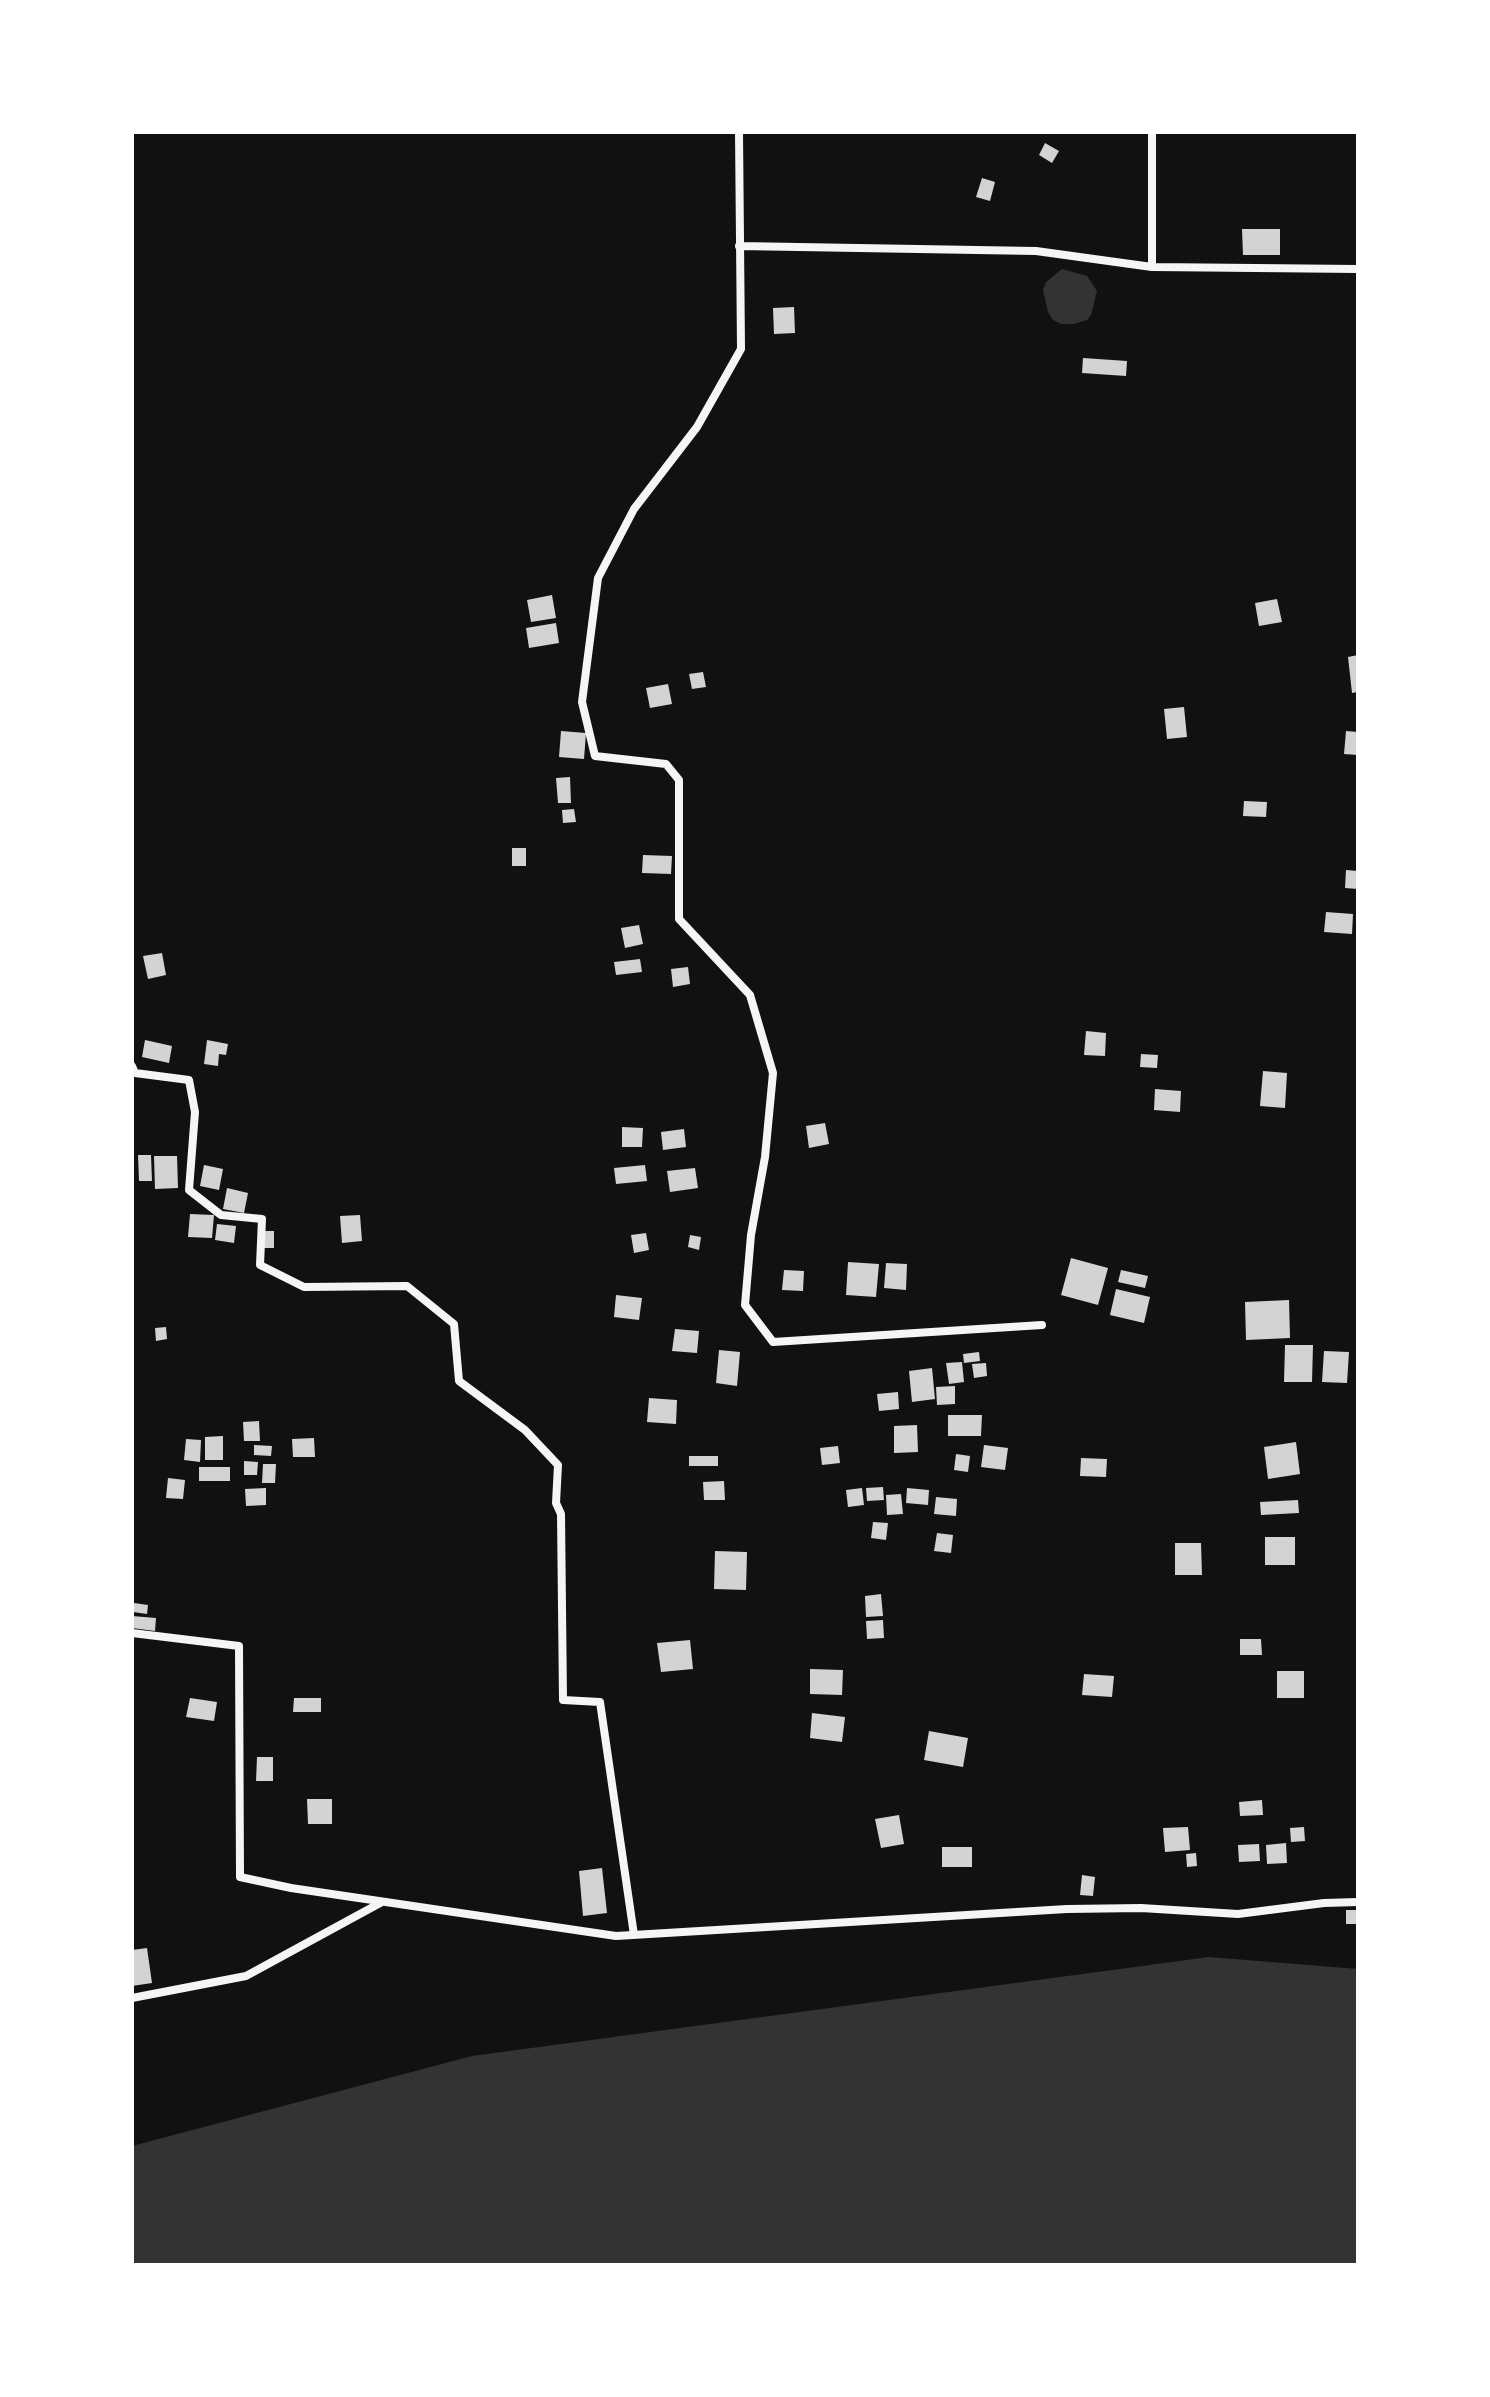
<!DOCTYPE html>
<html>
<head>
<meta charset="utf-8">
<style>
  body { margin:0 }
  #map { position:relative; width:1490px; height:2397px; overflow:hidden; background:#111; font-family:Quicksand,sans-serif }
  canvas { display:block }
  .frame { position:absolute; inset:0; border:134px solid #fff; pointer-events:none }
</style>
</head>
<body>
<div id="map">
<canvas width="1490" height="2397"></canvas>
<div class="frame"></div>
</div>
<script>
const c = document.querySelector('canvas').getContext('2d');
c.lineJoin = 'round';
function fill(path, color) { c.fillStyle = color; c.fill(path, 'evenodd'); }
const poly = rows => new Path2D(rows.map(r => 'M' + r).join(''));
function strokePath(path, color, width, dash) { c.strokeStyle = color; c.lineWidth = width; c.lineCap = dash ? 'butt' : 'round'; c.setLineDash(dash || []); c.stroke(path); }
const water = poly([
  [1062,269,1087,276,1097,291,1091,315,1087,320,1074,324,1061,324,1053,320,1048,312,1043,290,1046,282],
  [1209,1957,1358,1969,1358,2265,132,2265,132,2146,472,2056]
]);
const building = poly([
  [1045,143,1059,151,1052,163,1039,155],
  [982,178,995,182,990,201,976,197],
  [1242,229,1280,229,1280,255,1243,255],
  [794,307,795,333,774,334,773,308],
  [1083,358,1127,361,1126,376,1082,373],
  [552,595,556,618,531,622,527,600],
  [1277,599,1282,622,1259,626,1255,603],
  [556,623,559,643,529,648,526,628],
  [1358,655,1358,692,1352,693,1348,657],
  [703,672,706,687,692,689,689,674],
  [668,684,672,704,650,708,646,688],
  [1184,707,1187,737,1167,739,1164,709],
  [561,731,586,733,584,759,559,757],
  [1346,731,1358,732,1358,755,1344,754],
  [570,777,571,803,558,803,556,778],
  [1244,801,1267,802,1266,817,1243,816],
  [574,809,576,822,563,823,562,810],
  [512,848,526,848,526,866,512,866],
  [643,855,672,856,671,874,642,873],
  [1346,870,1358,871,1358,889,1345,888],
  [1326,912,1353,914,1352,934,1324,932],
  [639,925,643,944,625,948,621,928],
  [162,953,166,975,148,979,143,956],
  [640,959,642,972,616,975,614,962],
  [688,967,690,984,673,987,671,969],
  [1086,1031,1106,1033,1105,1056,1084,1055],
  [145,1040,172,1046,169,1063,142,1057],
  [207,1040,228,1044,226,1055,219,1054,218,1066,204,1064],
  [1141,1054,1158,1055,1157,1068,1140,1067],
  [1263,1071,1287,1073,1285,1108,1260,1106],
  [1155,1089,1181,1091,1180,1112,1154,1110],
  [825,1123,829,1144,809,1148,806,1126],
  [622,1127,643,1128,642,1147,622,1147],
  [684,1129,686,1147,663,1150,661,1132],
  [138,1155,151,1155,152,1181,139,1181],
  [154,1156,177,1156,178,1188,155,1189],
  [204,1165,223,1169,219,1190,200,1186],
  [645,1165,647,1181,616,1184,614,1168],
  [695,1168,698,1188,670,1192,667,1171],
  [227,1188,248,1193,244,1213,223,1209],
  [190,1214,214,1215,212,1238,188,1237],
  [360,1215,362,1241,342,1243,340,1216],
  [217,1224,236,1226,234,1243,215,1240],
  [263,1231,274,1231,274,1248,263,1248],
  [646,1233,649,1250,634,1253,631,1235],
  [690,1235,701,1237,699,1250,688,1247],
  [1071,1258,1108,1268,1098,1305,1061,1295],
  [848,1262,879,1264,876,1297,846,1295],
  [886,1263,907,1264,906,1290,884,1288],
  [784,1270,804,1271,803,1291,782,1290],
  [1121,1270,1148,1276,1145,1288,1118,1282],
  [1116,1289,1150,1297,1144,1323,1110,1315],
  [616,1295,642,1298,639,1320,614,1317],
  [1289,1300,1290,1338,1246,1340,1245,1302],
  [166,1327,167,1339,156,1341,155,1328],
  [675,1329,699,1331,697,1353,672,1351],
  [1285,1345,1313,1345,1312,1382,1284,1382],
  [719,1350,740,1352,737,1386,716,1383],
  [1324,1351,1349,1352,1347,1383,1322,1382],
  [979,1352,980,1361,964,1363,963,1354],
  [962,1362,964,1382,949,1384,946,1363],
  [986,1363,987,1376,974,1378,972,1364],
  [932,1368,935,1399,912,1402,909,1371],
  [955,1386,955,1404,937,1405,936,1387],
  [898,1392,899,1409,879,1411,877,1394],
  [649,1398,677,1400,676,1424,647,1422],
  [948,1415,982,1415,981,1436,948,1436],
  [259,1421,260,1441,244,1441,243,1422],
  [917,1425,918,1452,894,1453,894,1426],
  [223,1436,223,1460,205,1460,205,1437],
  [314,1438,315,1457,293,1457,292,1439],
  [186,1439,201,1440,200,1462,184,1460],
  [1296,1442,1300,1474,1268,1479,1264,1447],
  [254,1445,272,1446,271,1456,254,1455],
  [984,1445,1008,1448,1005,1470,981,1467],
  [838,1446,840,1463,822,1465,820,1448],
  [956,1454,970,1456,968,1472,954,1470],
  [689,1456,718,1456,718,1466,689,1466],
  [1081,1458,1107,1459,1106,1477,1080,1476],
  [244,1461,258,1462,257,1475,244,1475],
  [263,1464,276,1464,275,1483,262,1483],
  [199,1467,230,1467,230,1481,199,1481],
  [168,1478,185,1480,183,1499,166,1498],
  [724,1481,725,1500,704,1500,703,1482],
  [883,1487,884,1500,867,1501,866,1488],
  [266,1488,266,1505,246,1506,245,1489],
  [862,1488,864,1505,848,1507,846,1490],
  [907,1488,929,1490,928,1505,906,1503],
  [901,1494,903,1514,887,1515,886,1495],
  [936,1497,957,1499,956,1516,934,1514],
  [1298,1500,1299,1513,1261,1515,1260,1502],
  [873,1522,888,1523,886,1540,871,1538],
  [937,1533,953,1535,951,1553,934,1551],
  [1265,1537,1295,1537,1295,1565,1265,1565],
  [1175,1543,1201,1543,1202,1575,1175,1575],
  [715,1551,747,1552,746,1590,714,1589],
  [881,1594,883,1616,866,1617,865,1596],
  [134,1603,148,1605,147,1614,133,1612],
  [132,1616,156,1618,155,1631,132,1628],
  [883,1620,884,1638,867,1639,866,1621],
  [1240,1639,1261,1639,1262,1655,1240,1655],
  [690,1640,693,1669,661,1672,657,1643],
  [810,1669,843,1670,842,1695,810,1694],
  [1277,1671,1304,1671,1304,1698,1277,1698],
  [1084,1674,1114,1676,1112,1697,1082,1695],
  [190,1698,217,1702,214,1721,186,1717],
  [294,1698,321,1698,321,1712,293,1712],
  [812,1713,845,1717,842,1742,810,1738],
  [929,1731,968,1738,963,1767,924,1760],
  [257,1757,273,1757,273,1781,256,1781],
  [307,1799,332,1799,332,1824,308,1824],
  [1262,1800,1263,1815,1240,1816,1239,1802],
  [899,1815,904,1844,881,1848,875,1819],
  [1188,1827,1190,1850,1165,1852,1163,1828],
  [1304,1827,1305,1841,1291,1842,1290,1828],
  [1286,1843,1287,1863,1267,1864,1266,1845],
  [1259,1844,1260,1861,1239,1862,1238,1845],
  [942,1847,972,1847,972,1867,942,1867],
  [1196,1853,1197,1866,1187,1867,1186,1854],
  [602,1868,607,1913,583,1916,579,1871],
  [1082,1875,1095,1877,1093,1896,1080,1895],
  [1346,1910,1358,1910,1358,1924,1346,1924],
  [147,1948,152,1983,132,1986,132,1950]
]);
const minor = poly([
  [739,132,741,349,697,427,634,509,598,578,582,702,595,756,666,764,679,780,679,919,750,995,773,1073,765,1157,751,1235,745,1305,773,1342,1042,1325],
  [739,246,1036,251,1152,267,1358,269],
  [1152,267,1152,132],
  [132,1066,135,1073,189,1080,195,1112,189,1190,221,1215,262,1219,260,1265,304,1287,407,1286,454,1324,459,1381,525,1430,558,1465,556,1503,561,1514,563,1700,600,1702,634,1935],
  [132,1633,239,1646,240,1877,291,1888,616,1936,1067,1909,1141,1908,1238,1914,1324,1903,1358,1902],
  [132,1998,246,1976,382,1902]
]);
fill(water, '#333');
fill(building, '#d3d3d3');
strokePath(minor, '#f5f5f5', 8);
</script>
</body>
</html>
